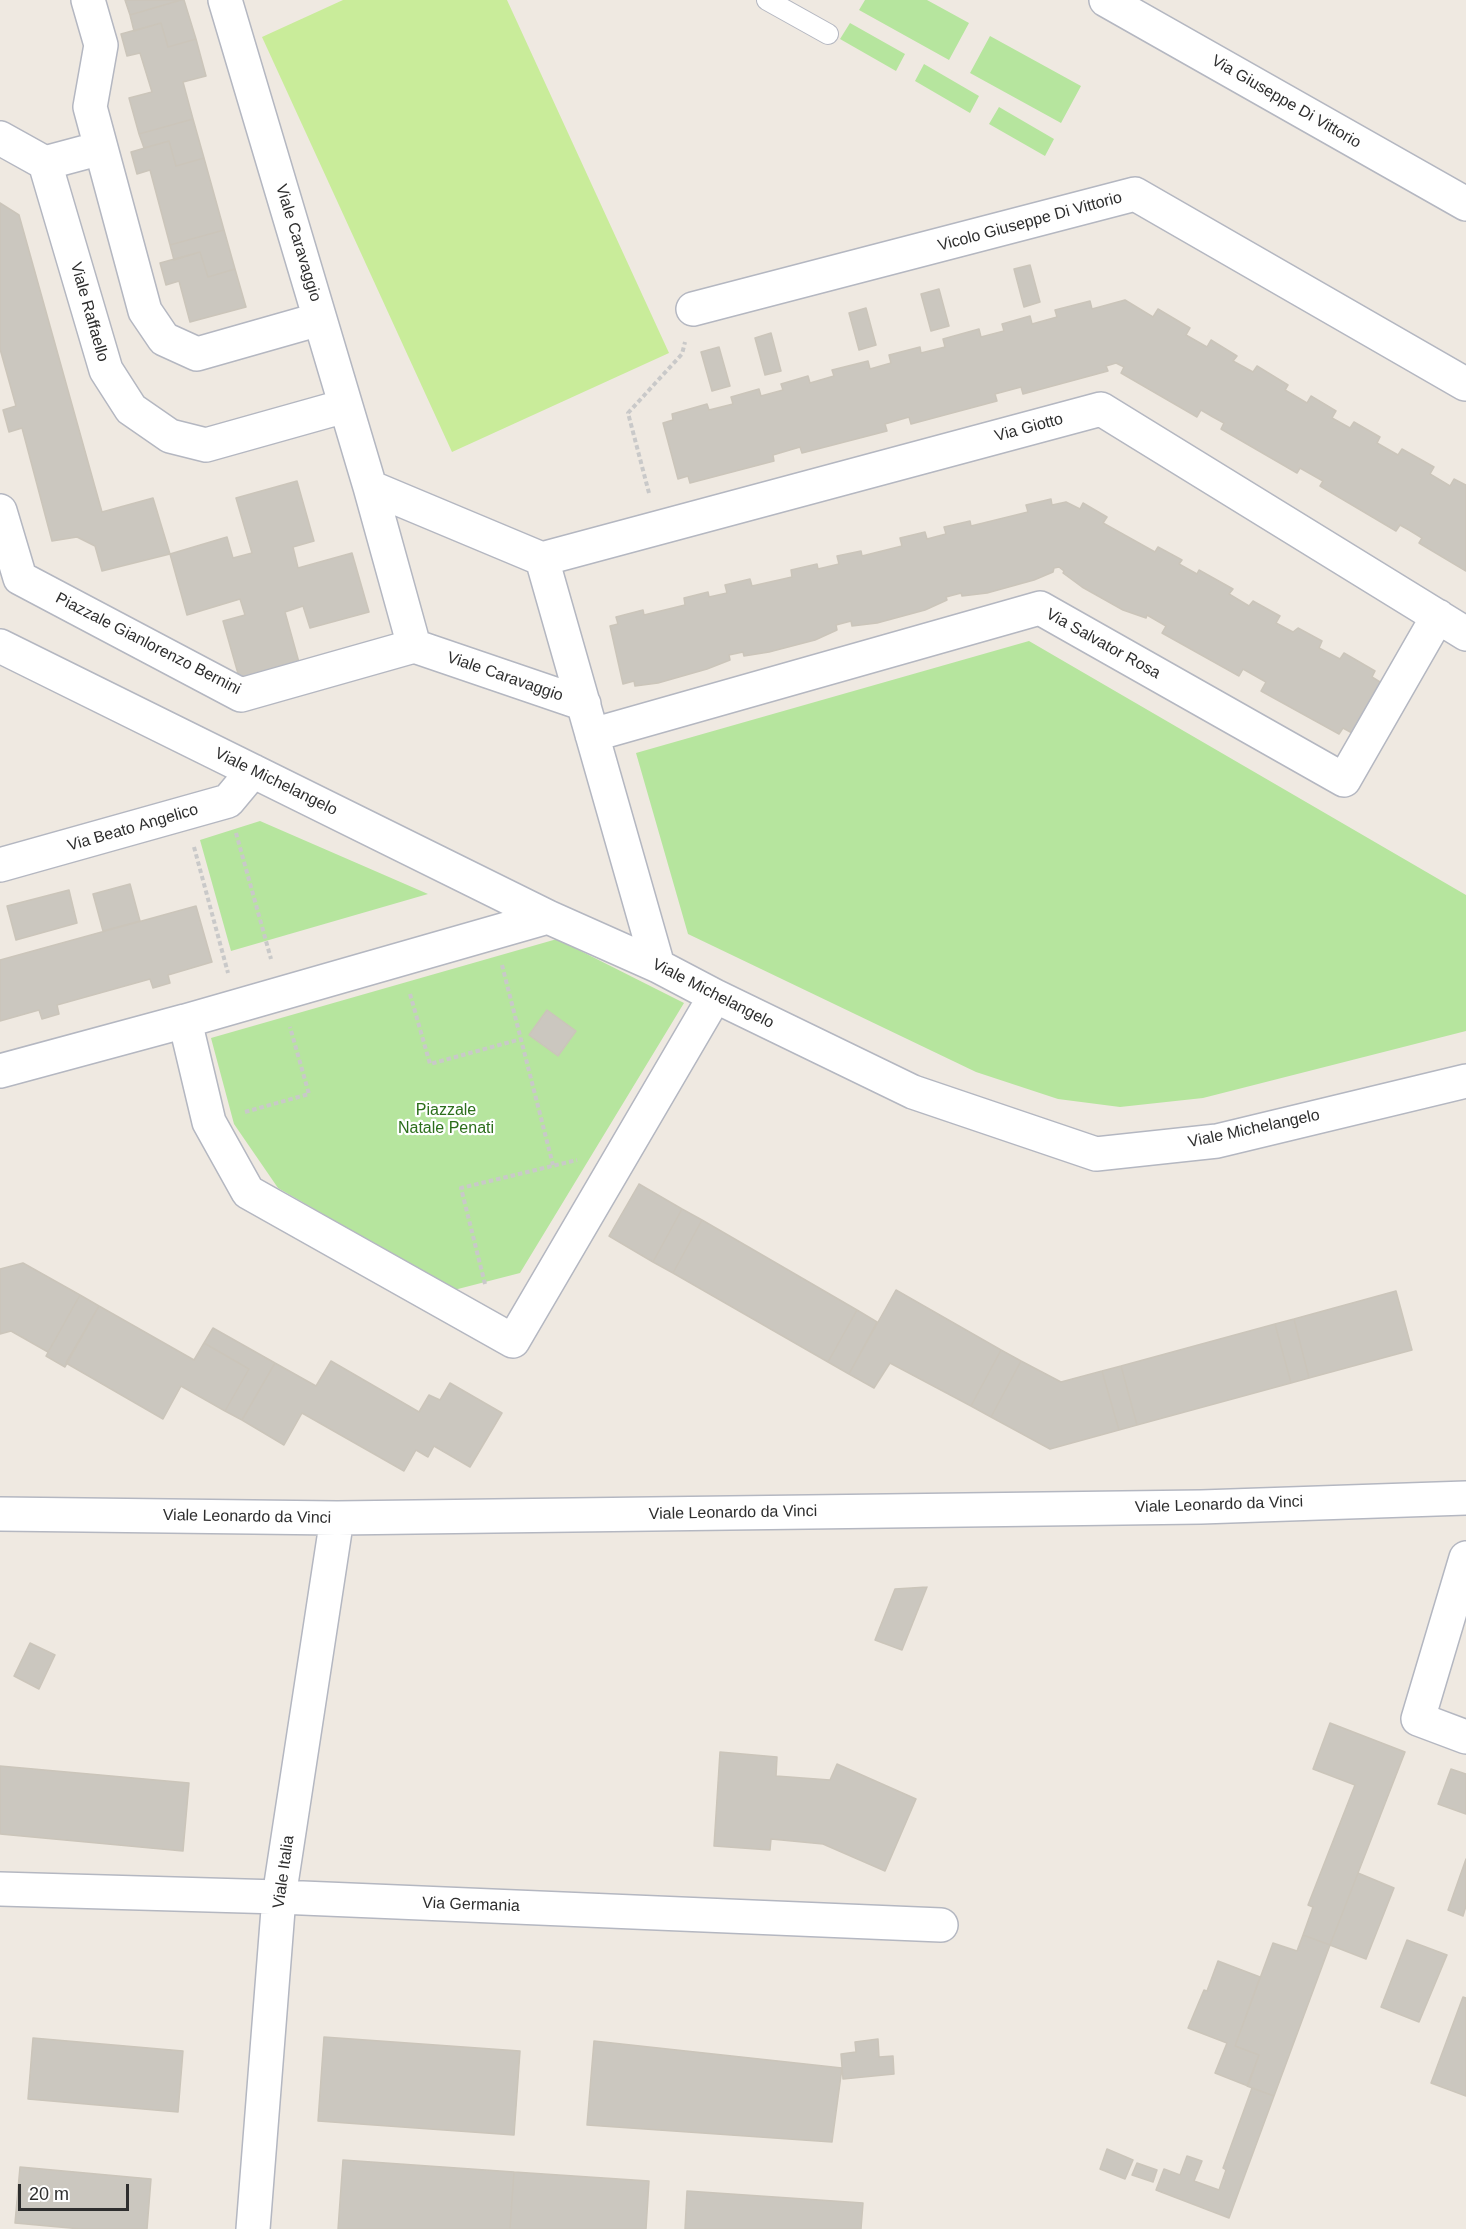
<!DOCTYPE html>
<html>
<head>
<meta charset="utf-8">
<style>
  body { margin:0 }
  #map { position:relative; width:1466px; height:2229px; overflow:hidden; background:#efe9e1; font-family:Arial,sans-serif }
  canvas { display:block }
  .scale { position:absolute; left:18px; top:2184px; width:111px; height:27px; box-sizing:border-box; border:3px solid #2e2e2e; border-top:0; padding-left:8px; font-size:18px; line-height:21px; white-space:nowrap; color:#2e2e2e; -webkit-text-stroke:4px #fff; paint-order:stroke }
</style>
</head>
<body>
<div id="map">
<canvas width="1466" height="2229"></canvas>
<div class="scale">20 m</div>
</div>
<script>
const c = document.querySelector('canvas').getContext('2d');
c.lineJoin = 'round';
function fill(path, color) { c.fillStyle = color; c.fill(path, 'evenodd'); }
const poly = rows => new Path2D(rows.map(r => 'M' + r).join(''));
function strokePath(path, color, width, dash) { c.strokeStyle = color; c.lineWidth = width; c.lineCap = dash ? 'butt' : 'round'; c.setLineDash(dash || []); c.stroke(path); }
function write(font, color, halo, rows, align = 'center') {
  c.font = font + ' Arial,sans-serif'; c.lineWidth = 4.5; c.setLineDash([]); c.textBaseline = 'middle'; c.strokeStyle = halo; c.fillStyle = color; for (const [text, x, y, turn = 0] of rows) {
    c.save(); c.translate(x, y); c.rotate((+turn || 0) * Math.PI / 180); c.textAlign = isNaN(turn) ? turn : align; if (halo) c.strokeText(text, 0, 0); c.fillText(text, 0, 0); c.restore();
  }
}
const green = poly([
  [865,0,927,0,969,23,949,60,859,10],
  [850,23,905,54,896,71,840,39],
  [990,36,1081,86,1061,123,970,73],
  [924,64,979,96,970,113,915,81],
  [999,107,1054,139,1045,156,989,124],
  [1029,641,1466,895,1466,1031,1203,1098,1120,1107,1058,1099,976,1072,688,934,636,753],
  [260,821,428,894,231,951,200,840],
  [557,939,684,1003,520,1273,454,1290,278,1188,234,1124,211,1038]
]);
const pitch = poly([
  [343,0,507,0,669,353,452,452,262,37]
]);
const building = poly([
  [125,0,181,0,130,15,125,0],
  [181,0,184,0,196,39,168,47,161,23,134,31,130,15,181,0],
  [161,23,168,47,196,39,206,76,183,82,193,119,139,134,129,98,152,92,140,53,127,56,121,34,161,23],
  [193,119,204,158,176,166,169,141,144,148,139,134,193,119],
  [169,141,176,166,204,158,224,230,170,245,150,170,137,174,131,152,169,141],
  [0,203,19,215,102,512,153,498,170,554,102,571,95,546,77,537,52,541,22,428,9,432,3,410,16,406,0,349,0,203],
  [224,230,235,269,208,277,200,252,174,260,170,245,224,230],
  [200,252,208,277,235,269,246,307,190,322,179,281,166,285,160,263,200,252],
  [1030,265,1040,302,1024,307,1014,269,1030,265],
  [939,289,949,326,931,331,921,294,939,289],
  [1125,300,1153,317,1158,309,1190,328,1186,335,1207,347,1211,340,1237,356,1233,361,1253,372,1257,366,1288,385,1285,390,1307,403,1311,396,1336,411,1332,418,1350,428,1354,422,1380,437,1377,443,1398,455,1402,449,1434,467,1430,474,1450,486,1454,479,1466,485,1466,571,1419,543,1422,538,1409,530,1400,525,1396,531,1320,486,1323,481,1300,468,1297,473,1221,429,1224,423,1213,417,1201,410,1197,417,1121,373,1124,367,1116,363,1106,366,1108,371,1023,394,1021,387,995,394,997,401,911,424,909,417,885,424,887,431,802,453,800,447,773,455,774,461,690,483,688,476,678,479,663,423,673,420,672,414,707,404,709,410,733,404,731,397,759,389,761,396,783,390,781,384,808,376,810,383,834,376,832,370,868,361,870,369,891,363,889,355,920,347,921,353,945,347,943,339,979,329,981,337,1004,331,1002,324,1030,316,1032,324,1057,317,1055,310,1090,301,1092,309,1125,300],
  [866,308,876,345,859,350,849,313,866,308],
  [771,333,781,371,765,375,755,338,771,333],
  [719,347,730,386,712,391,701,352,719,347],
  [297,481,314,541,293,547,298,568,352,553,369,612,310,628,303,606,285,612,300,666,241,684,223,621,245,615,240,599,187,615,170,554,227,537,233,558,252,553,236,498,297,481],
  [1051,499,1052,505,1066,502,1080,509,1083,503,1107,517,1103,523,1155,552,1158,547,1182,560,1179,564,1197,574,1199,570,1233,589,1229,594,1249,606,1253,601,1280,616,1276,623,1293,632,1298,628,1322,641,1319,648,1340,659,1344,653,1375,671,1372,677,1380,682,1352,733,1343,728,1339,734,1261,691,1266,682,1243,669,1239,676,1162,633,1166,626,1147,615,1146,618,1123,610,1082,587,1063,573,1064,571,1059,567,1054,568,1053,572,1034,580,987,593,962,596,961,593,946,597,947,600,925,610,877,623,852,626,851,621,836,625,837,630,815,640,769,652,744,656,743,652,729,655,730,660,707,669,658,683,635,686,634,681,623,684,610,626,618,624,616,617,643,610,644,615,685,605,684,598,708,592,709,597,727,593,725,585,750,579,752,586,792,577,791,570,817,564,818,569,839,564,837,556,861,551,862,556,902,546,900,538,925,532,927,539,946,534,944,527,970,521,971,526,1028,512,1026,505,1051,499],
  [130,884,140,921,103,931,93,894,130,884],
  [69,890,77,923,16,940,7,906,69,890],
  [196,906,212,962,168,975,170,983,153,988,150,979,57,1005,59,1014,42,1019,39,1010,0,1021,0,960,196,906],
  [547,1010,576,1031,558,1056,529,1035,547,1010],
  [639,1184,682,1209,653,1262,609,1236,639,1184],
  [682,1209,702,1220,673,1273,653,1262,682,1209],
  [702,1220,857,1310,828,1362,673,1273,702,1220],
  [23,1263,80,1295,48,1352,11,1331,0,1334,0,1269,23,1263],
  [896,1290,1001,1350,971,1406,890,1363,874,1388,849,1374,896,1290],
  [1396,1291,1412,1350,1309,1378,1294,1319,1396,1291],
  [80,1295,99,1306,65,1367,46,1356,80,1295],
  [99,1306,194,1360,204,1343,249,1369,225,1411,181,1386,163,1419,66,1363,99,1306],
  [857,1310,877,1322,849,1374,828,1362,857,1310],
  [1294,1319,1309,1378,1291,1383,1275,1324,1294,1319],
  [1275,1324,1291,1383,1137,1425,1121,1366,1275,1324],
  [213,1328,275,1363,242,1420,225,1411,249,1369,204,1343,213,1328],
  [1001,1350,1021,1361,991,1417,971,1406,1001,1350],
  [331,1361,419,1412,429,1395,440,1400,450,1383,502,1413,470,1467,434,1446,428,1457,416,1450,404,1471,302,1413,284,1445,242,1420,275,1363,316,1386,331,1361],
  [1021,1361,1061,1382,1102,1371,1119,1430,1050,1449,991,1417,1021,1361],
  [1121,1366,1137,1425,1119,1430,1102,1371,1121,1366],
  [927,1587,902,1650,875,1640,895,1589,927,1587],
  [30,1643,55,1655,39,1689,14,1676,30,1643],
  [1330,1723,1405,1752,1330,1945,1303,1935,1313,1907,1308,1905,1355,1785,1313,1769,1330,1723],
  [720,1752,777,1757,776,1776,830,1780,837,1764,916,1799,885,1871,823,1844,771,1839,770,1850,714,1846,720,1752],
  [0,1766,189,1783,183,1851,0,1834,0,1766],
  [1451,1769,1466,1774,1466,1814,1438,1804,1451,1769],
  [1466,1859,1466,1906,1463,1916,1448,1910,1466,1859],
  [1358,1873,1394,1888,1366,1959,1330,1945,1358,1873],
  [1303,1935,1330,1945,1274,2096,1247,2086,1259,2055,1235,2046,1273,1943,1297,1951,1303,1935],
  [1407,1940,1447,1955,1419,2022,1381,2007,1407,1940],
  [1218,1961,1260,1977,1235,2046,1259,2055,1248,2086,1215,2073,1227,2043,1188,2028,1204,1990,1207,1991,1218,1961],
  [1463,1997,1466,1998,1466,2096,1431,2083,1463,1997],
  [324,2037,520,2051,514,2135,318,2121,324,2037],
  [33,2038,183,2051,178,2112,28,2099,33,2038],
  [878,2039,879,2057,893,2056,894,2074,843,2079,841,2054,856,2052,855,2042,878,2039],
  [594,2041,842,2068,832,2142,587,2125,594,2041],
  [1252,2088,1274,2096,1229,2218,1156,2190,1164,2169,1180,2175,1187,2156,1202,2161,1194,2181,1219,2190,1226,2170,1223,2168,1252,2088],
  [1107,2149,1133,2160,1125,2179,1100,2169,1107,2149],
  [343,2160,514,2172,510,2229,338,2229,343,2160],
  [1137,2163,1157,2170,1153,2182,1132,2175,1137,2163],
  [20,2167,151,2179,147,2229,81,2229,15,2223,20,2167],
  [514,2172,649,2181,646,2229,510,2229,514,2172],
  [687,2191,863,2203,861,2229,685,2229,687,2191]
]);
const path = poly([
  [649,493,628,413,682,354,685,342],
  [236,833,271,959],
  [194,847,228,973],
  [502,965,553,1165],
  [410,994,430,1064,521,1039],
  [245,1112,309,1094,290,1027],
  [485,1284,461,1188,577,1160]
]);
const service = poly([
  [767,0,828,34]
]);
const minor = poly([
  [88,0,101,45,90,107,145,311,164,339,197,354,320,319],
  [225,0,370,487,414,646,584,704],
  [0,138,45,163,106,370,131,409,170,436,206,445,345,406],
  [45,163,101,148],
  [693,309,1135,194,1465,384,1466,382],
  [370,487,542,559,658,966],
  [0,511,20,578,241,695,414,646],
  [542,559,1101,409,1466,634],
  [0,646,548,917,658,966,715,996,913,1092,1096,1154,1217,1141,1466,1081],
  [592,735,1040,608,1344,780,1438,616],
  [0,865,228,801,253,771],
  [185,1021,548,917],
  [0,1071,185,1021,209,1122,248,1192,513,1341,715,996],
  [0,1514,337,1518,1201,1507,1466,1498],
  [1466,1558,1418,1719,1466,1737],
  [0,1889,279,1897,941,1925],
  [253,2229,279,1897,337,1518]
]);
const secondary = poly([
  [1106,0,1466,204]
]);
const streetNames = [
  ["Via Giuseppe Di Vittorio",1286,102,30],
  ["Vicolo Giuseppe Di Vittorio",1030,222,-15],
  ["Viale Caravaggio",298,243,73],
  ["Viale Raffaello",89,312,74],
  ["Via Giotto",1029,428,-15],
  ["Piazzale Gianlorenzo Bernini",148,644,27],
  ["Via Salvator Rosa",1103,644,29],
  ["Viale Caravaggio",505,677,19],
  ["Viale Michelangelo",276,782,26],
  ["Via Beato Angelico",133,828,-16],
  ["Viale Michelangelo",713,994,27],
  ["Viale Michelangelo",1254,1129,-12],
  ["Viale Leonardo da Vinci",1219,1505,-2],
  ["Viale Leonardo da Vinci",733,1513,-1],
  ["Viale Leonardo da Vinci",247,1517,1],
  ["Viale Italia",284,1872,-82],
  ["Via Germania",471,1905,2]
];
const parkNames = [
  ["Piazzale",446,1111],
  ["Natale Penati",446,1129]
];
fill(green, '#b6e59e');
fill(pitch, '#c9ec9a');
fill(building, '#cbc7bf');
strokePath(building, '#cbc5ba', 1.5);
strokePath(service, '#b4b7c1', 22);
strokePath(minor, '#b4b7c1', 36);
strokePath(secondary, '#b4b7c1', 36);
strokePath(path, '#c9c9c9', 4, [4.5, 3]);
strokePath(service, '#fff', 20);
strokePath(minor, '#fff', 33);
strokePath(secondary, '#fff', 33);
write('16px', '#2e2e2e', '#fff', streetNames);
write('16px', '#2c6e1b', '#fff', parkNames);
</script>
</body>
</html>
